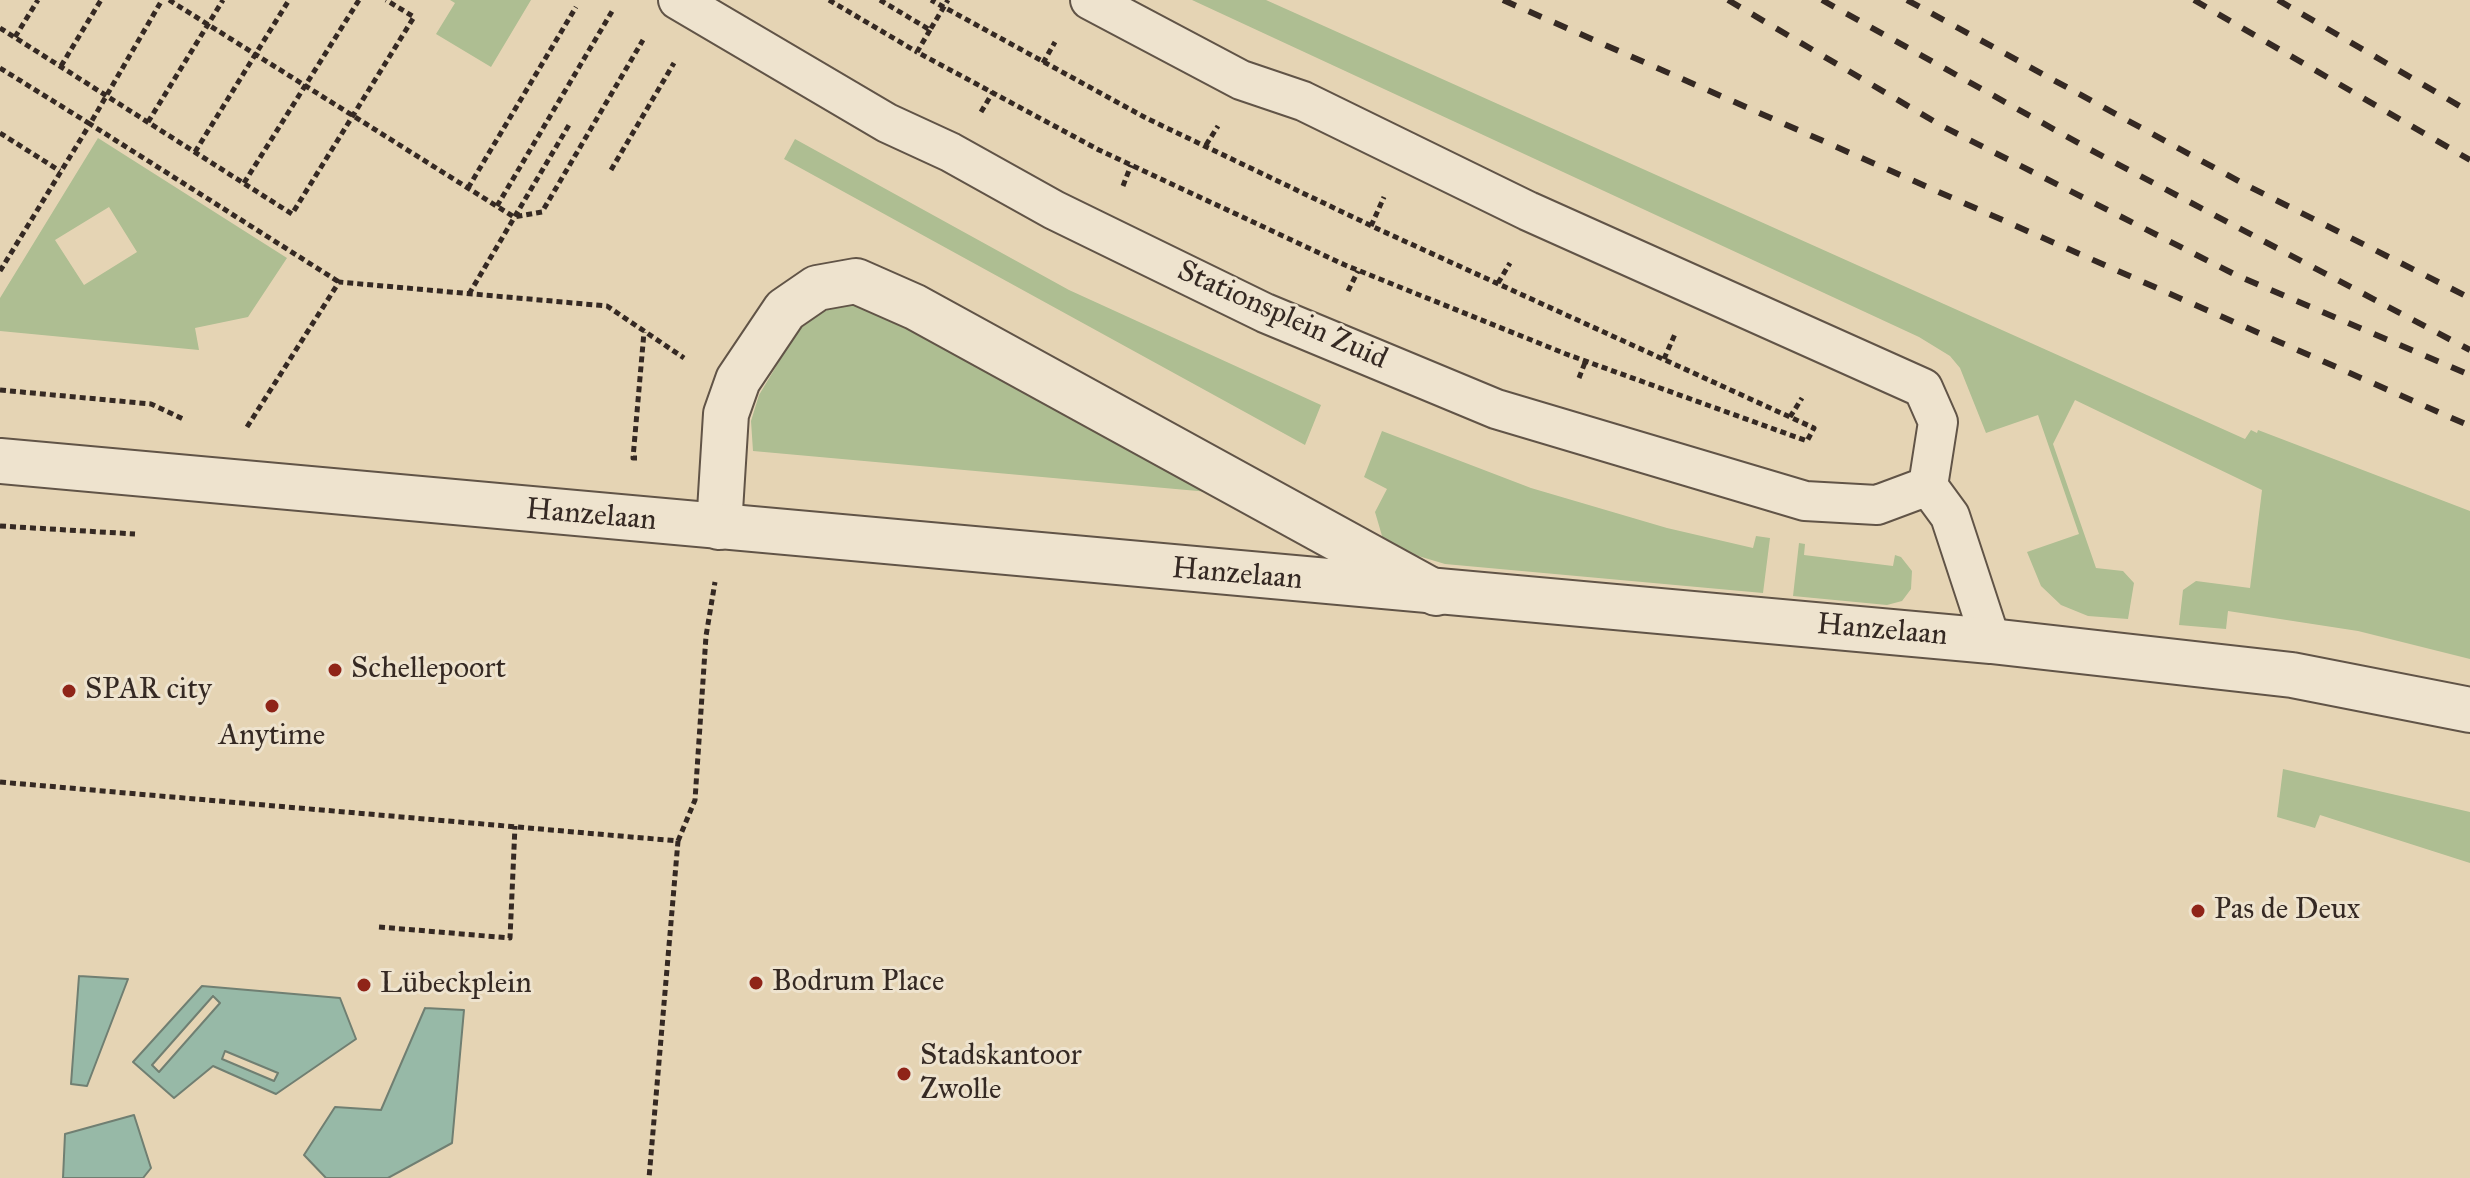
<!DOCTYPE html>
<html>
<head>
<meta charset="utf-8">
<style>
  body { margin:0 }
  canvas { display:block; background:#e5d4b4 }
</style>
</head>
<body>
<canvas width="2470" height="1178"></canvas>
<script>
const c = document.querySelector('canvas').getContext('2d');
c.lineJoin = 'round';
function fill(path, color) { c.fillStyle = color; c.fill(path, 'evenodd'); }
const poly = rows => new Path2D(rows.map(r => 'M' + r).join(''));
function strokePath(path, color, width, dash) { c.strokeStyle = color; c.lineWidth = width; c.lineCap = dash ? 'butt' : 'round'; c.setLineDash(dash || []); c.stroke(path); }
function write(font, color, halo, rows, align = 'center') {
  c.font = font + ' "IM FELL Great Primer",serif'; c.lineWidth = 6; c.setLineDash([]); c.textBaseline = 'middle'; c.strokeStyle = halo; c.fillStyle = color; for (const [text, x, y, turn = 0] of rows) {
    c.save(); c.translate(x, y); c.rotate((+turn || 0) * Math.PI / 180); c.textAlign = isNaN(turn) ? turn : align; if (halo) c.strokeText(text, 0, 0); c.fillText(text, 0, 0); c.restore();
  }
}
const green = poly([
  [450,0,531,0,491,67,436,34,455,3],
  [1192,0,1266,0,2245,439,2251,430,2257,433,2258,430,2470,511,2470,659,2358,631,2228,611,2226,629,2179,625,2183,590,2196,581,2250,588,2262,490,2075,400,2053,444,2096,568,2123,571,2134,583,2128,619,2088,616,2061,605,2041,586,2027,552,2079,534,2038,415,1986,433,1960,368,1950,356,1919,337],
  [98,138,287,258,248,317,195,328,199,350,0,331,0,298],
  [109,207,137,252,84,285,55,240],
  [795,139,1069,290,1321,405,1305,445,784,159],
  [840,306,872,306,1220,493,753,451,751,421,759,395,798,330,824,311],
  [1382,431,1531,488,1667,528,1753,548,1756,536,1770,538,1763,593,1445,564,1385,546,1375,512,1387,489,1364,477],
  [1799,543,1805,544,1804,555,1893,566,1895,555,1901,557,1912,571,1911,589,1902,601,1887,605,1793,596],
  [2283,769,2470,812,2470,863,2320,815,2315,828,2277,817]
]);
const water = poly([
  [79,976,128,979,87,1086,71,1084,79,976],
  [202,986,340,998,356,1039,276,1094,213,1066,174,1098,133,1062,202,986],
  [213,996,220,1003,159,1072,152,1065,213,996],
  [225,1051,278,1073,274,1081,222,1059,225,1051],
  [425,1008,464,1010,452,1143,388,1178,326,1178,304,1155,335,1107,381,1110,425,1008],
  [134,1115,151,1168,143,1178,63,1178,65,1134,134,1115]
]);
const path = poly([
  [169,0,514,217,542,212,643,40],
  [829,0,917,52],
  [880,0,930,30,948,0],
  [0,28,292,214,414,17,386,0],
  [930,30,917,52,1099,150,1345,265,1566,354,1807,441,1814,428,1378,229,1146,118,931,0],
  [15,37,38,0],
  [1043,63,1055,42],
  [61,66,101,0],
  [0,68,90,124,162,0],
  [981,112,993,92],
  [148,122,223,0],
  [0,133,60,171],
  [1206,145,1218,126],
  [195,152,289,0],
  [611,170,674,63],
  [244,183,359,0],
  [1123,186,1131,165],
  [468,188,576,7],
  [497,206,614,8],
  [1371,226,1384,197],
  [0,271,90,124,339,282],
  [1498,283,1510,263],
  [1348,291,1358,271],
  [469,294,569,125],
  [1664,359,1675,334],
  [1579,378,1586,360],
  [0,390,151,404,183,419],
  [1790,417,1802,398],
  [247,427,339,282,607,306,684,358],
  [637,458,633,458,644,332],
  [0,526,135,534],
  [0,782,678,841,649,1178],
  [678,841,695,800,706,636,715,582],
  [379,927,510,938,515,826]
]);
const service = poly([
  [678,0,887,123,950,152,1054,210,1265,313,1496,409,1805,501,1877,505,1928,486],
  [1090,0,1241,80,1303,101,1528,211,1923,388,1938,422,1928,486,1950,516,1991,641]
]);
const minor = poly([
  [719,527,726,414,738,380,785,310,817,288,856,281,915,307,1436,593]
]);
const tertiary = poly([
  [0,461,1991,641,2292,675,2470,710]
]);
const rail = poly([
  [1503,0,2470,426],
  [1728,0,1942,126,2236,275,2470,375],
  [1822,0,2091,150,2470,350],
  [1907,0,2244,184,2470,298],
  [2194,0,2470,160],
  [2278,0,2470,112]
]);
const markers = [
  [335,670,8,"#8f2418"],
  [69,691,8,"#8f2418"],
  [272,706,8,"#8f2418"],
  [2198,911,8,"#8f2418"],
  [756,983,8,"#8f2418"],
  [364,985,8,"#8f2418"],
  [904,1074,8,"#8f2418"]
];
const streetNames = [
  ["Stationsplein Zuid",1282,316,24],
  ["Hanzelaan",591,516,5],
  ["Hanzelaan",1237,575,5],
  ["Hanzelaan",1882,631,5]
];
const poiNames = [
  ["Schellepoort",351,670],
  ["SPAR city",85,691],
  ["Anytime",272,737,"center"],
  ["Pas de Deux",2214,911],
  ["Bodrum Place",772,983],
  ["Lübeckplein",380,985],
  ["Stadskantoor",920,1057],
  ["Zwolle",920,1091]
];
fill(green, '#aebe92');
fill(water, '#97b9a7');
strokePath(water, '#707f72', 2);
strokePath(service, '#615447', 42);
strokePath(minor, '#615447', 48);
strokePath(tertiary, '#615447', 48);
strokePath(path, '#352923', 5, [6, 4]);
strokePath(service, '#eee3ce', 38);
strokePath(minor, '#eee3ce', 44);
strokePath(tertiary, '#eee3ce', 44);
strokePath(rail, '#352923', 6, [14, 14]);
for (const [x, y, r, color] of markers) { const dot = new Path2D(); dot.arc(x, y, r, 0, 2 * Math.PI); c.fillStyle = color; c.fill(dot); strokePath(dot, '#eee3ce', 3); }
write('30px', '#352923', '#eee3ce', streetNames);
write('30px', '#352923', '#eee3ce', poiNames, 'left');
</script>
</body>
</html>
